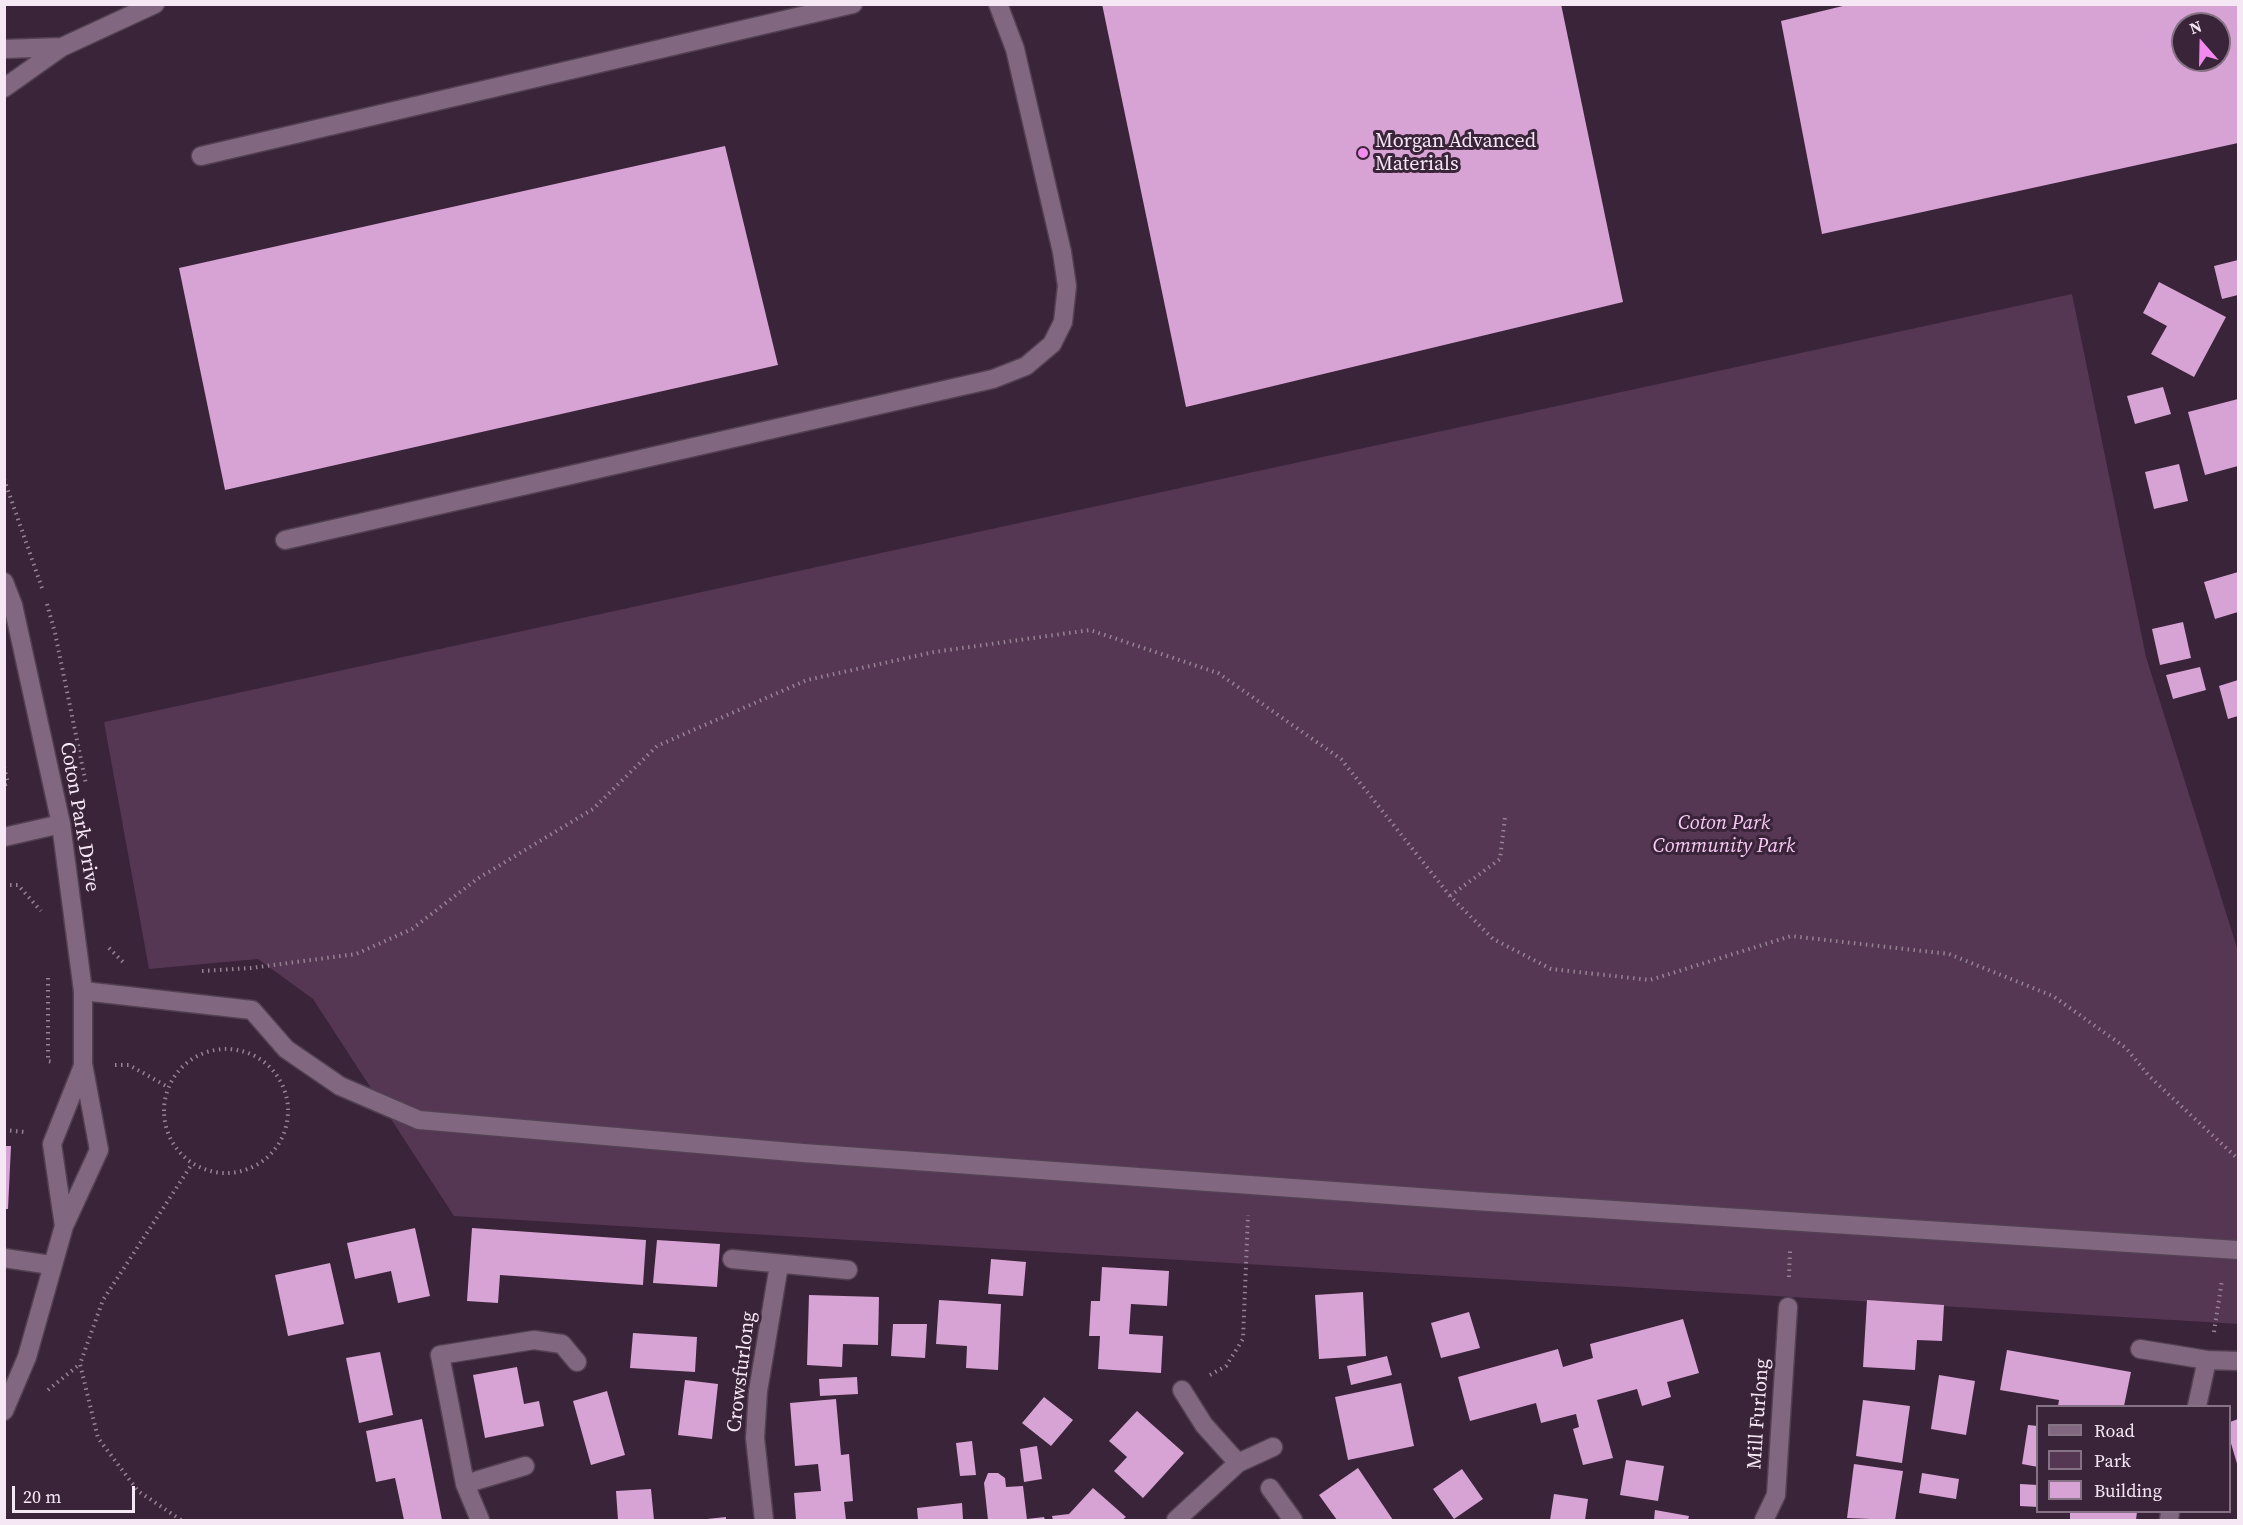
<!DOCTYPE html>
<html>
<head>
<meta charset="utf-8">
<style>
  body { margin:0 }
  #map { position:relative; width:2243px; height:1525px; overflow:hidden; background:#3a2439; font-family:"Source Serif 4",serif }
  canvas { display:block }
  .frame { position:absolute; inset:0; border:6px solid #f5e7f4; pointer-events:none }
  .legend { position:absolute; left:2036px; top:1405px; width:195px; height:108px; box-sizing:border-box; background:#3a2439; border:2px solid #857284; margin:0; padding:8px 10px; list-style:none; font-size:18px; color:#f5e7f4 }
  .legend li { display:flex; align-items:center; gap:12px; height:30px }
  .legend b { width:30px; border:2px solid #857284 }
  .north { position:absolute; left:2171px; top:12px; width:60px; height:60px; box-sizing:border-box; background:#3a2439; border:2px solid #857284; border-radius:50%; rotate:340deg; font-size:16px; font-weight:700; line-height:24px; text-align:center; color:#f5e7f4 }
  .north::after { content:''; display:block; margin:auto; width:21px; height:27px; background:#f489f0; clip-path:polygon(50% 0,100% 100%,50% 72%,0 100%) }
  .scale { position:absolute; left:12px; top:1486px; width:123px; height:27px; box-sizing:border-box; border:3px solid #f5e7f4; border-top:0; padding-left:8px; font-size:18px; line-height:21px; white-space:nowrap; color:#f5e7f4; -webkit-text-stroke:4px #3a2439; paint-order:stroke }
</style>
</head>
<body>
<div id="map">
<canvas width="2243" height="1525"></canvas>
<div class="frame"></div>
<ul class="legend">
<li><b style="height:8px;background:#816880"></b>Road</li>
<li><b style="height:16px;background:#553653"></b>Park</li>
<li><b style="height:16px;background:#d7a2d4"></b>Building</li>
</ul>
<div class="north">N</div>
<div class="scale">20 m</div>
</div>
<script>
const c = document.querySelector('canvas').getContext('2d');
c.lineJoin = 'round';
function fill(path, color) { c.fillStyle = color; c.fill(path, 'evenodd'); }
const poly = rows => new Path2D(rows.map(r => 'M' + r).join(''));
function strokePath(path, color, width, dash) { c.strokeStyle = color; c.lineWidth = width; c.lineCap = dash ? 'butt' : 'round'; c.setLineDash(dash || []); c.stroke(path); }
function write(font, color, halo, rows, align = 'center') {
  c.font = font + ' "Source Serif 4",serif'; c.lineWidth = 6; c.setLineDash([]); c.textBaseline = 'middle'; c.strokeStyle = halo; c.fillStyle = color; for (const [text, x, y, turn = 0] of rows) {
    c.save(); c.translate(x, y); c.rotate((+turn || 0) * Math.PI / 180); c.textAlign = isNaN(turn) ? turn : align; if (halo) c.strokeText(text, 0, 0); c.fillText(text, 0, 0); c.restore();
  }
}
const green = poly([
  [2072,294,2146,657,2238,951,2238,1324,454,1216,313,999,258,959,149,969,104,722]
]);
const building = poly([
  [1102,4,1561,4,1623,302,1186,407],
  [1851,4,2238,4,2238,143,1822,234,1781,21],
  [2183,24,2219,24,2219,60,2183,60],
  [725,146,778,365,225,490,179,268],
  [2238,260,2238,295,2222,299,2214,266],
  [2159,282,2226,317,2194,377,2151,354,2167,326,2143,313],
  [2163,387,2171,414,2135,424,2127,396],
  [2238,399,2238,466,2205,475,2188,412],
  [2179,464,2188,501,2154,509,2145,472],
  [2238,572,2238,612,2215,619,2204,582],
  [2183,622,2191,658,2160,665,2152,629],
  [2200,667,2206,690,2173,699,2166,675],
  [2238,680,2238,716,2228,719,2219,686],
  [4,1146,11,1146,8,1209,4,1209],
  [415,1228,430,1296,398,1303,391,1271,355,1279,347,1243],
  [472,1228,646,1240,643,1285,500,1275,498,1303,467,1301],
  [657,1240,720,1244,717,1287,653,1283],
  [991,1259,1026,1262,1023,1296,988,1294],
  [330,1263,344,1324,288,1336,275,1275],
  [1102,1267,1169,1271,1167,1306,1131,1304,1129,1334,1163,1336,1161,1373,1098,1369,1100,1336,1089,1336,1091,1301,1100,1301],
  [1363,1292,1366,1356,1319,1359,1315,1295],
  [809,1295,879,1297,878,1345,843,1344,842,1367,807,1365],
  [939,1300,1001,1304,998,1370,966,1368,967,1346,936,1344],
  [1867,1300,1944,1305,1942,1341,1917,1340,1915,1370,1863,1367],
  [1469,1312,1480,1348,1441,1358,1431,1323],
  [1683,1319,1699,1373,1667,1382,1671,1397,1642,1406,1637,1389,1597,1400,1613,1458,1583,1465,1573,1429,1579,1427,1576,1414,1541,1423,1536,1403,1470,1421,1458,1377,1558,1349,1563,1367,1593,1358,1590,1344],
  [893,1324,927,1324,925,1358,891,1356],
  [633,1333,697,1337,695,1372,630,1368],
  [2007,1350,2131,1372,2124,1406,2058,1406,2059,1400,2000,1390],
  [380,1352,393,1415,359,1423,346,1358],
  [1387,1356,1392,1375,1351,1385,1347,1366],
  [517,1367,524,1404,539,1401,544,1426,485,1438,473,1375],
  [1939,1375,1975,1381,1966,1435,1931,1429],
  [857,1377,858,1394,820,1396,819,1379],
  [685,1380,718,1384,712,1439,678,1435],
  [1401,1383,1414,1446,1348,1460,1335,1397],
  [607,1391,625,1455,591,1465,573,1401],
  [1044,1397,1073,1420,1051,1446,1022,1423],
  [836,1399,841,1455,849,1454,853,1501,844,1502,846,1520,796,1520,794,1493,821,1491,818,1464,795,1466,790,1403],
  [1863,1400,1910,1406,1902,1463,1856,1456],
  [1137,1411,1184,1453,1143,1498,1114,1471,1127,1457,1109,1441],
  [422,1419,442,1520,404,1520,395,1478,376,1482,366,1431],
  [2238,1419,2238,1467,2230,1440,2230,1422],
  [2028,1425,2038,1426,2038,1467,2022,1464],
  [972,1441,976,1475,960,1476,956,1443],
  [1037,1446,1042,1479,1024,1482,1020,1449],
  [1626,1460,1664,1466,1658,1501,1620,1495],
  [1854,1464,1903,1471,1895,1520,1847,1518],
  [1358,1468,1393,1520,1337,1520,1319,1495],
  [1462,1469,1483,1499,1454,1519,1433,1489],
  [988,1473,998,1473,1005,1478,1006,1487,1023,1486,1027,1520,988,1520,984,1483],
  [1922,1473,1959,1479,1956,1499,1919,1493],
  [2020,1484,2038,1485,2038,1507,2020,1506],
  [1093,1488,1126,1517,1122,1520,1053,1520,1052,1516,1069,1514],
  [651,1489,654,1520,618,1520,616,1491],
  [1554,1494,1588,1499,1585,1520,1550,1520],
  [962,1503,963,1520,918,1520,917,1508],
  [1655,1510,1689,1516,1688,1520,1654,1520],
  [2070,1512,2137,1512,2136,1520,2070,1520],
  [726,1517,726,1520,707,1520,707,1519],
  [1044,1517,1045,1520,1027,1520,1027,1519]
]);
const path = poly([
  [4,479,42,588],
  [47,604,55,633,86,784],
  [4,767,8,783,4,785],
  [4,885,18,885,41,911],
  [1450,896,1500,859,1505,817],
  [109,948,125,964],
  [202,971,251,968,356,954,412,929,477,879,593,809,657,746,807,680,934,652,1090,630,1218,673,1341,759,1450,896,1493,939,1551,969,1650,980,1791,936,1949,954,2053,996,2126,1048,2149,1076,2238,1159],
  [48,978,48,1061,53,1062],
  '164 1111a62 62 0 1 1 124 0a62 62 0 1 1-124 0Z',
  [115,1065,129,1065,168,1087],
  [4,1130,25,1132],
  [1789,1277,1790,1251],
  [2214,1332,2222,1280],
  [1210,1375,1226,1366,1243,1339,1248,1215],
  [48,1390,80,1364],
  [181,1520,138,1491,98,1438,80,1364,103,1300,192,1164]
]);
const lane = poly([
  [201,156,853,4],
  [285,540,993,379,1026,366,1052,344,1063,322,1067,286,1062,252,1015,49,998,4],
  [4,837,61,824],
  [83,991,252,1010,286,1049,340,1086,419,1120,803,1153,1474,1201,2238,1250],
  [4,1258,51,1265],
  [440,1355,534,1340,562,1344,577,1362]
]);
const street = poly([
  [4,49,62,47],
  [4,88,62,47,155,4],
  [4,582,13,605,61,824,83,991,83,1064,99,1150,64,1226,27,1357,4,1411],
  [64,1226,52,1144,83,1066],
  [732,1259,848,1270],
  [2140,1349,2207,1360,2238,1361],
  [440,1355,465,1484,480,1520],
  [1182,1390,1204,1425,1238,1463],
  [2197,1406,2207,1360],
  [465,1484,525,1466],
  [1270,1488,1293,1520],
  [764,1520,755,1438,758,1391,779,1265],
  [1176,1520,1238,1463,1273,1447],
  [1764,1520,1776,1495,1788,1307],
  [2169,1520,2170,1512]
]);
const markers = [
  [1363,153,6,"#f489f0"]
];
const poiNames = [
  ["Morgan Advanced",1375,142],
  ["Materials",1375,165]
];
const streetNames = [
  ["Coton Park Drive",79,817,80],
  ["Crowsfurlong",742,1372,-83],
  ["Mill Furlong",1759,1414,-86]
];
const parkNames = [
  ["Coton Park",1724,824],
  ["Community Park",1724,847]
];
fill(green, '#553653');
fill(building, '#d7a2d4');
strokePath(lane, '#534153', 21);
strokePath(street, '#534153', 21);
strokePath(path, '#958394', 4, [1.5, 4.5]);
strokePath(lane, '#816880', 18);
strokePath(street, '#816880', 18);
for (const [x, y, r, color] of markers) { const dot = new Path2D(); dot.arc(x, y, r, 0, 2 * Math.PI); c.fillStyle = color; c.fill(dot); strokePath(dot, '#3a2439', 2); }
write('20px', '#f5e7f4', '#3a2439', poiNames, 'left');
write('20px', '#f5e7f4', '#3a2439', streetNames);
write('italic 20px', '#f7cbf4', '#3a2439', parkNames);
</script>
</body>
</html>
